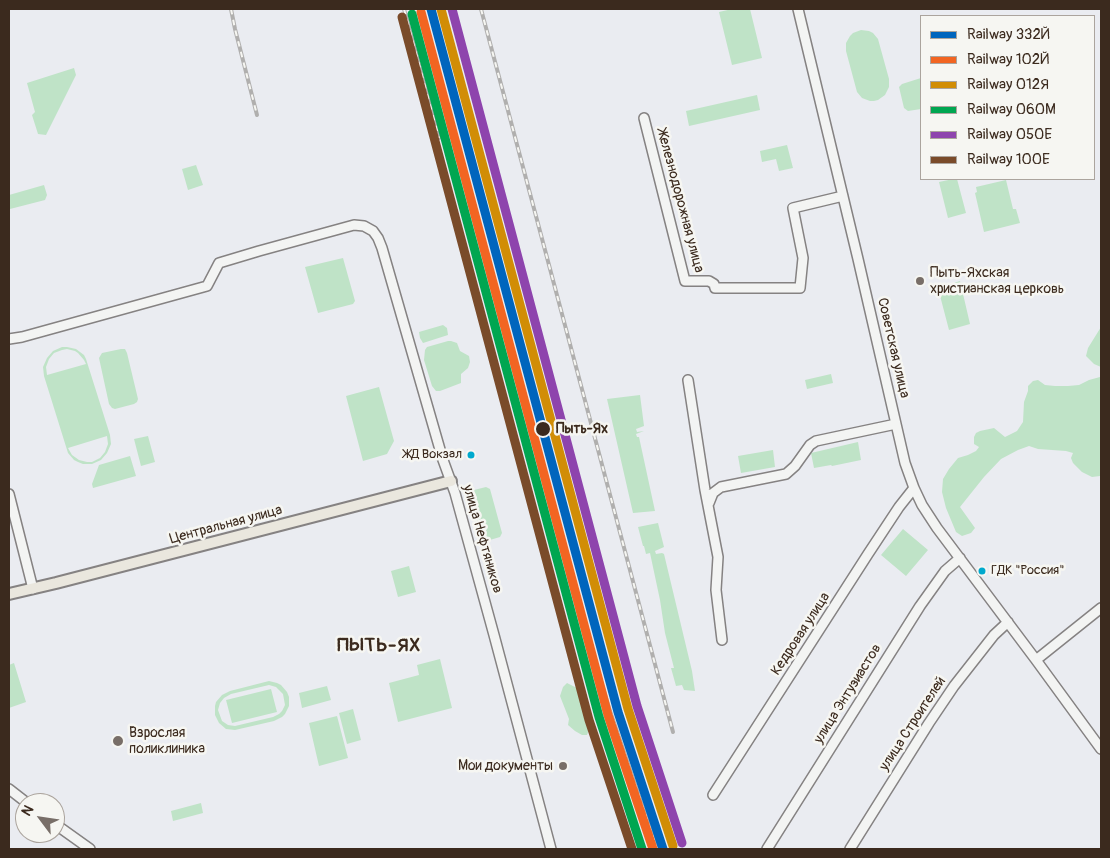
<!DOCTYPE html>
<html>
<head>
<meta charset="utf-8">
<style>
  body { margin:0 }
  #map { position:relative; width:1110px; height:858px; overflow:hidden; background:#eaecf1; font-family:Pangolin,sans-serif }
  canvas { display:block }
  .frame { position:absolute; inset:0; border:10px solid #3b2a1e; pointer-events:none }
  .legend { position:absolute; left:920px; top:15px; width:175px; height:165px; box-sizing:border-box; background:#f6f6f2; border:1px solid #aba49d; margin:0; padding:6px 9px; list-style:none; font-size:15px; color:#3b2a1e }
  .legend li { display:flex; align-items:center; gap:10px; height:25px }
  .legend b { width:25px; border:1px solid #aba49d }
  .north { position:absolute; left:15px; top:793px; width:50px; height:50px; box-sizing:border-box; background:#f6f6f2; border:1px solid #aba49d; border-radius:50%; rotate:301deg; font-size:14px; font-weight:700; line-height:20px; text-align:center; color:#3b2a1e }
  .north::after { content:''; display:block; margin:auto; width:18px; height:22px; background:#786e68; clip-path:polygon(50% 0,100% 100%,50% 72%,0 100%) }
</style>
</head>
<body>
<div id="map">
<canvas width="1110" height="858"></canvas>
<div class="frame"></div>
<ul class="legend">
<li><b style="height:6px;background:#0065bd"></b>Railway 332Й</li>
<li><b style="height:6px;background:#f26522"></b>Railway 102Й</li>
<li><b style="height:6px;background:#d18d06"></b>Railway 012Я</li>
<li><b style="height:6px;background:#00a651"></b>Railway 060М</li>
<li><b style="height:6px;background:#8e44ad"></b>Railway 050Е</li>
<li><b style="height:6px;background:#7a4b2a"></b>Railway 100Е</li>
</ul>
<div class="north">N</div>
</div>
<script>
const c = document.querySelector('canvas').getContext('2d');
c.lineJoin = 'round';
function fill(path, color) { c.fillStyle = color; c.fill(path, 'evenodd'); }
const poly = rows => new Path2D(rows.map(r => 'M' + r).join(''));
function strokePath(path, color, width, dash) { c.strokeStyle = color; c.lineWidth = width; c.lineCap = dash ? 'butt' : 'round'; c.setLineDash(dash || []); c.stroke(path); }
function write(font, color, halo, rows, align = 'center') {
  c.font = font + ' Pangolin,sans-serif'; c.lineWidth = 5; c.setLineDash([]); c.textBaseline = 'middle'; c.strokeStyle = halo; c.fillStyle = color; for (const [text, x, y, turn = 0] of rows) {
    c.save(); c.translate(x, y); c.rotate((+turn || 0) * Math.PI / 180); c.textAlign = isNaN(turn) ? turn : align; if (halo) c.strokeText(text, 0, 0); c.fillText(text, 0, 0); c.restore();
  }
}
const green = poly([
  [732,9,750,9,762,58,732,65,719,12],
  [861,30,869,31,873,33,878,39,889,79,889,87,885,95,878,100,874,101,870,101,862,98,857,92,846,51,846,43,850,36,853,33],
  [74,68,76,75,46,135,38,134,32,115,35,112,27,83],
  [921,78,921,109,908,111,904,108,899,87,902,84],
  [757,95,760,110,689,126,686,111],
  [787,145,793,168,779,171,776,159,762,162,760,151],
  [196,165,203,185,188,190,182,169],
  [953,179,957,179,966,213,948,218,939,182],
  [1006,180,1013,209,1016,209,1020,223,984,232,975,193,977,192,976,187],
  [44,185,47,195,45,200,10,209,9,195],
  [343,258,355,301,353,304,318,313,305,267],
  [960,281,970,324,949,330,938,288],
  [443,325,447,328,448,335,423,343,420,338,419,332],
  [1101,327,1101,367,1094,364,1086,356,1088,348],
  [448,341,451,341,457,343,460,351,469,356,470,362,468,368,461,374,461,383,440,391,436,391,432,386,424,360,425,350,427,347],
  [62,347,67,347,76,349,84,355,86,359,110,435,111,444,107,453,101,460,92,464,83,464,78,462,74,460,68,453,44,376,43,367,47,358,53,351],
  [67,349,75,351,78,353,84,360,86,364,47,375,46,367,49,359,54,353,62,350],
  [107,436,108,444,105,452,100,458,92,462,87,462,79,460,72,455,68,448],
  [121,349,125,349,127,353,138,399,137,402,134,404,115,409,112,408,109,404,99,358,102,353],
  [831,374,833,383,807,389,805,380],
  [1100,377,1101,377,1101,475,1100,476,1092,477,1082,472,1073,463,1071,458,1073,453,1066,451,1038,449,1029,446,1018,450,1001,459,984,477,960,507,975,528,971,533,962,536,956,532,946,508,942,492,943,479,949,469,958,458,968,455,976,451,979,447,974,444,974,437,976,433,980,431,994,428,1005,437,1017,431,1023,422,1024,402,1028,391,1028,386,1033,381,1038,380,1045,385,1055,386,1068,386,1079,385,1089,380],
  [379,387,394,441,387,454,363,461,346,396],
  [640,395,644,426,636,429,637,432,644,431,636,434,637,437,639,437,655,511,633,513,607,399],
  [148,436,155,462,141,466,134,439],
  [858,442,861,460,832,466,831,465,814,468,811,453],
  [773,450,775,467,741,473,738,456],
  [130,456,136,476,93,488,92,484,99,465],
  [486,487,490,489,502,533,500,537,483,542,479,537,468,497,468,493,470,491],
  [658,523,664,547,655,551,656,554,662,553,664,554,692,671,695,691,684,690,682,685,676,686,671,668,674,668,665,633,660,600,650,553,646,554,644,546,643,546,638,527],
  [903,529,928,550,906,576,881,555],
  [409,566,416,592,398,597,391,571],
  [440,659,452,708,398,722,389,683,419,675,417,665],
  [14,663,26,702,9,708,9,665],
  [269,681,277,683,281,685,287,692,289,697,289,706,285,714,282,717,274,721,235,730,226,729,219,723,215,715,215,706,216,702,222,695,230,691],
  [269,685,276,687,283,694,285,705,282,711,279,714,273,717,235,726,228,725,222,721,218,710,220,703,224,698,231,694],
  [567,683,577,688,588,707,591,724,587,735,582,735,575,731,568,725,569,719,560,696,563,687],
  [327,686,331,700,302,708,299,693],
  [271,689,277,712,232,723,226,700],
  [353,709,361,740,347,744,339,713],
  [337,716,348,758,319,766,309,723],
  [201,803,203,813,173,821,171,811]
]);
const minor = poly([
  [798,9,858,259,905,463,914,488,922,505,937,528,1036,660,1101,749],
  [644,118,685,281,709,281,714,284,715,288,800,288,803,258,793,208,843,196],
  [9,339,22,337,207,286,219,263,259,251,354,225,364,226,373,231,378,238,382,248,443,460,455,493,494,635,551,849],
  [688,380,705,490,718,557,716,590,722,640],
  [9,494,33,589],
  [709,503,713,493,721,487,786,474,795,466,810,445,816,441,896,424],
  [1036,660,1101,608],
  [9,789,27,803],
  [713,795,868,554,899,507,914,488],
  [55,824,90,849],
  [767,849,920,606,945,571,960,558],
  [850,849,929,723,954,686,994,635,1008,622]
]);
const major = poly([
  [9,594,56,583,451,481]
]);
const rail = poly([
  [231,9,235,29,257,115],
  [404,9,439,138],
  [422,9,596,664,610,711,657,849],
  [481,9,673,732]
]);
const rail1 = poly([
  [431,9,618,712,663,849]
]);
const rail2 = poly([
  [421,12,608,715,653,849]
]);
const rail3 = poly([
  [441,9,628,709,673,846]
]);
const rail4 = poly([
  [412,14,599,717,642,849]
]);
const rail5 = poly([
  [452,9,637,706,682,843]
]);
const rail6 = poly([
  [402,17,589,720,632,849]
]);
const markers = [
  [920,281,5,"#786e68"],
  [543,429,8,"#3b2a1e"],
  [471,455,4.5,"#00a9ce"],
  [982,571,4.5,"#00a9ce"],
  [118,741,6,"#786e68"],
  [563,766,5,"#786e68"]
];
const busNames = [
  ["ЖД Вокзал",462,455],
  ["ГДК \"Россия\"",991,571,"left"]
];
const streetNames = [
  ["Железнодорожная улица",680,201,75],
  ["Советская улица",893,348,77],
  ["Центральная улица",226,525,-15],
  ["улица Нефтяников",482,539,74],
  ["Кедровая улица",801,634,-57],
  ["улица Энтузиастов",848,694,-58],
  ["улица Строителей",913,724,-57]
];
const poiNames = [
  ["Пыть-Яхская",930,273],
  ["христианская церковь",930,289],
  ["Взрослая",129,733],
  ["поликлиника",129,749],
  ["Мои документы",553,766,"right"]
];
const stopNames = [
  ["Пыть-Ях",556,429]
];
const districtNames = [
  ["ПЫТЬ-ЯХ",379,646]
];
fill(green, '#bfe3c7');
strokePath(minor, '#858282', 12);
strokePath(major, '#858282', 14);
strokePath(minor, '#f3f4f3', 9);
strokePath(major, '#eae7de', 10);
strokePath(rail, '#b0afae', 4);
strokePath(rail, '#f6f6f2', 2, [5.5]);
strokePath(rail1, '#0065bd', 9);
strokePath(rail2, '#f26522', 9);
strokePath(rail3, '#d18d06', 9);
strokePath(rail4, '#00a651', 9);
strokePath(rail5, '#8e44ad', 9);
strokePath(rail6, '#7a4b2a', 9);
for (const [x, y, r, color] of markers) { const dot = new Path2D(); dot.arc(x, y, r, 0, 2 * Math.PI); c.fillStyle = color; c.fill(dot); strokePath(dot, '#f6f6f2', 2); }
write('13px', '#3b2a1e', '#f6f6f2', busNames, 'right');
write('14px', '#3b2a1e', '#f6f6f2', streetNames);
write('14px', '#3b2a1e', '#f6f6f2', poiNames, 'left');
write('bold 14px', '#3b2a1e', '#f6f6f2', stopNames, 'left');
c.letterSpacing = '1px';
write('bold 19px', '#3b2a1e', '#f6f6f2', districtNames);
c.letterSpacing = '0px';
</script>
</body>
</html>
